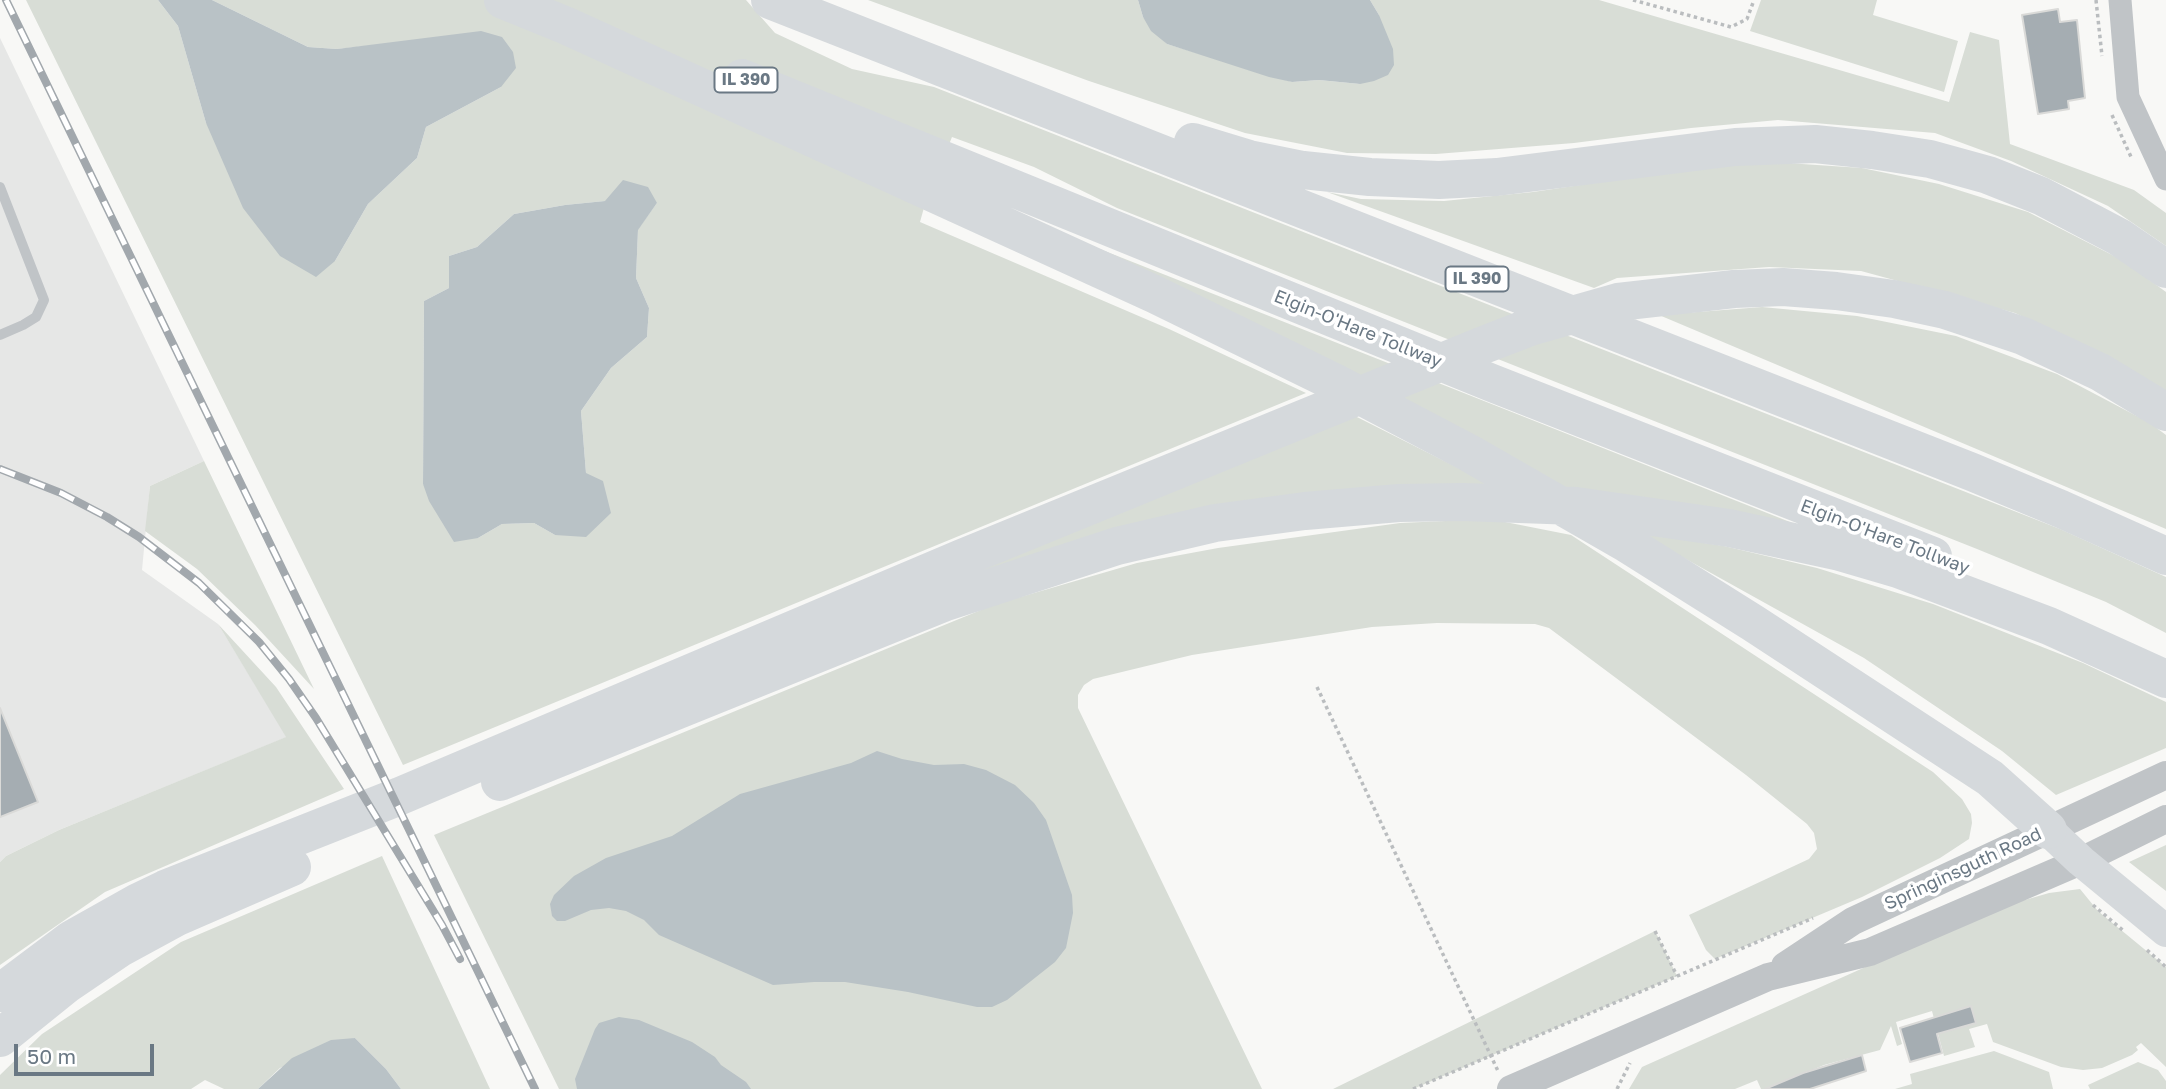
<!DOCTYPE html>
<html>
<head>
<meta charset="utf-8">
<style>
  body { margin:0 }
  #map { position:relative; width:2166px; height:1089px; overflow:hidden; background:#f8f8f6; font-family:"Golos Text",sans-serif }
  canvas { display:block }
  .scale { position:absolute; left:14px; top:1044px; width:140px; height:32px; box-sizing:border-box; border:4px solid #6a7884; border-top:0; padding-left:9px; font-size:21px; line-height:24px; white-space:nowrap; color:#6a7884; -webkit-text-stroke:5px #fff; paint-order:stroke }
</style>
</head>
<body>
<div id="map">
<canvas width="2166" height="1089"></canvas>
<div class="scale">50 m</div>
</div>
<script>
const c = document.querySelector('canvas').getContext('2d');
c.lineJoin = 'round';
function fill(path, color) { c.fillStyle = color; c.fill(path, 'evenodd'); }
const poly = rows => new Path2D(rows.map(r => 'M' + r).join(''));
function strokePath(path, color, width, dash) { c.strokeStyle = color; c.lineWidth = width; c.lineCap = dash ? 'butt' : 'round'; c.setLineDash(dash || []); c.stroke(path); }
function write(font, color, halo, rows, align = 'center') {
  c.font = font + ' "Golos Text",sans-serif'; c.lineWidth = 7; c.setLineDash([]); c.textBaseline = 'middle'; c.strokeStyle = halo; c.fillStyle = color; for (const [text, x, y, turn = 0] of rows) {
    c.save(); c.translate(x, y); c.rotate((+turn || 0) * Math.PI / 180); c.textAlign = isNaN(turn) ? turn : align; if (halo) c.strokeText(text, 0, 0); c.fillText(text, 0, 0); c.restore();
  }
}
const built = poly([
  [0,38,204,461,150,486,142,570,218,624,287,737,59,830,6,856,0,862]
]);
const green = poly([
  [26,0,158,0,178,26,206,123,335,261,368,204,417,158,426,127,501,87,405,42,337,49,308,47,212,0,746,0,775,33,852,69,934,87,2060,529,2166,577,2166,633,2106,602,1977,549,1117,208,1034,167,952,137,925,204,920,222,1169,329,1306,393,403,765],
  [605,201,657,203,638,229,636,278,649,308,647,337,611,368,581,411,586,473,555,535,534,523,502,524,478,538,423,484,424,301,449,288,449,256,477,247,514,214,565,205],
  [868,0,1138,0,1143,17,1167,44,1292,82,1319,80,1360,84,1379,15,1370,0,1599,0,1949,102,1970,32,1999,40,2010,144,2134,190,2166,213,2166,246,2108,206,2011,161,1935,133,1778,120,1691,128,1574,143,1436,154,1347,153,1245,133,1089,81],
  [1761,0,1877,0,1873,15,1958,41,1944,92,1750,31],
  [1772,162,1862,168,1939,184,2028,212,2122,260,2166,292,2166,393,2127,367,2015,313,1861,271,1769,267,1617,278,1594,288,1327,192,1361,199,1444,201,1533,192,1688,169],
  [1077,240,1795,524,1559,488],
  [1762,307,1857,316,1956,336,2057,374,2150,423,2166,435,2166,529,1659,315],
  [1353,415,1494,486,964,579,961,572],
  [204,461,314,689,255,625,197,569,145,531,150,486],
  [1490,519,1571,535,1933,772,1962,799,1971,814,1972,823,1969,839,1940,858,1862,897,1715,959,1706,950,1689,915,1809,859,1817,849,1814,833,1807,824,1746,775,1549,628,1535,624,1437,623,1372,627,1192,655,1093,679,1084,685,1078,695,1078,708,1262,1089,559,1089,434,835,993,605,1137,563,1218,548,1400,523],
  [1639,533,1724,546,1817,568,1933,604,2083,663,2166,702,2166,748,2056,795,2002,751,1864,658],
  [218,624,276,687,344,789,105,892,0,965,0,862,6,856,59,830,286,737],
  [2166,845,2166,891,2129,862],
  [382,856,490,1089,401,1089,386,1069,355,1038,280,1068,258,1089,224,1089,205,1080,191,1089,0,1089,0,1075,42,1034,181,942],
  [2080,889,2098,911,2166,967,2166,1067,2141,1043,2136,1047,2138,1050,2132,1055,2102,1068,2083,1070,2061,1067,1993,1042,1987,1024,1969,1029,1975,1047,1944,1056,1932,1011,1896,1022,1902,1044,1897,1046,1891,1026,1880,1050,1824,1065,1766,1089,1761,1089,1757,1080,1735,1089,1629,1089,1642,1067,1957,926,2011,904,2049,893],
  [1655,931,1677,976,1413,1089,1333,1089],
  [1994,1051,2049,1072,2053,1089,1895,1089,1912,1084,1910,1074],
  [2138,1062,2158,1070,2166,1081,2166,1089,2090,1089,2088,1085]
]);
const water = poly([
  [158,0,212,0,308,47,337,49,481,31,502,37,513,52,516,68,501,87,426,127,417,158,368,204,335,261,316,277,280,256,243,208,206,123,178,26],
  [1138,0,1370,0,1379,15,1393,49,1394,65,1388,75,1374,81,1360,84,1319,80,1292,82,1269,77,1167,44,1151,31,1143,17],
  [623,180,648,187,657,203,638,230,636,278,649,308,647,337,611,368,581,411,586,473,603,481,611,513,586,537,555,535,534,523,502,524,478,538,454,542,429,501,423,484,424,301,449,288,449,256,477,247,514,214,565,205,605,201],
  [877,751,902,759,934,765,964,764,986,770,1015,785,1034,803,1046,820,1072,895,1073,913,1066,948,1055,962,1007,1000,992,1007,977,1007,908,992,845,982,814,982,773,985,659,935,644,920,626,911,609,908,591,910,565,921,557,921,552,916,550,904,554,895,574,876,606,858,672,836,740,794,851,763],
  [619,1017,639,1020,692,1042,715,1057,721,1065,746,1082,751,1089,577,1089,575,1079,595,1029,599,1023],
  [355,1038,386,1069,401,1089,258,1089,292,1058,331,1040]
]);
const building = poly([
  [2058,9,2060,22,2077,20,2085,98,2068,101,2069,109,2038,114,2022,15,2058,9],
  [0,708,38,802,0,817,0,708],
  [1971,1006,1976,1023,1937,1034,1942,1053,1910,1062,1900,1028,1971,1006],
  [1862,1055,1866,1071,1810,1089,1765,1089,1803,1073,1862,1055]
]);
const path = poly([
  [1633,0,1731,27,1747,19,1754,0],
  [2096,0,2102,56],
  [2112,115,2132,159],
  [1317,687,1498,1071],
  [2093,905,2125,932],
  [1655,931,1677,976],
  [2147,950,2166,967],
  [1413,1089,1813,918],
  [1617,1089,1630,1063]
]);
const service = poly([
  [0,187,44,300,36,317,23,325,0,335]
]);
const minor = poly([
  [2120,0,2128,97,2166,179]
]);
const tertiary = poly([
  [1785,966,1853,921,2166,775],
  [1511,1089,1768,977,1870,952,2081,861,2166,819]
]);
const secondary = poly([
  [2048,830,2081,861,2166,931]
]);
const motorway = poly([
  [503,0,567,26,1154,294,1336,383,1469,453,1624,542,1753,623,1990,778,2048,830],
  [770,0,1972,472,2061,509,2166,556],
  [742,78,1492,383,1933,556],
  [1193,142,1249,159,1303,170,1370,177,1439,180,1497,177,1735,147,1815,144,1872,150,1930,159,1988,175,2041,196,2119,237,2166,269],
  [500,782,946,602,1117,546,1215,523,1305,511,1399,503,1463,502,1576,506,1729,528,1840,552,1898,569,2049,626,2166,679],
  [0,993,72,939,138,902,165,889,400,796,962,558,1481,346,1530,327,1618,302,1734,289,1783,287,1836,291,1894,299,1945,310,2023,336,2100,372,2166,412],
  [0,1038,67,984,120,948,177,917,292,867]
]);
const rail = poly([
  [6,0,535,1089],
  [0,469,61,493,107,517,139,537,199,583,259,642,289,679,316,718,442,925,460,959]
]);
const shields = [
  [746,80,63],
  [1477,279,63]
];
const shieldNames = [
  ["IL 390",746,80],
  ["IL 390",1477,279]
];
const streetNames = [
  ["Elgin-O'Hare Tollway",1358,329,22],
  ["Elgin-O'Hare Tollway",1885,537,21],
  ["Springinsguth Road",1963,869,-25]
];
fill(built, '#e6e7e6');
fill(green, '#d8ddd6');
fill(water, '#b9c2c6');
fill(building, '#a5adb2');
strokePath(building, '#dadad8', 2);
strokePath(path, '#babdbf', 3.5, [3.5, 3.5]);
strokePath(service, '#c0c4c7', 10);
strokePath(minor, '#c0c4c7', 23);
strokePath(tertiary, '#c0c4c7', 28);
strokePath(secondary, '#d5d9dc', 32);
strokePath(motorway, '#d5d9dc', 38);
strokePath(rail, '#a2a8ad', 8);
strokePath(rail, '#fff', 5, [16]);
for (const [x, y, w] of shields) { const box = new Path2D(); box.roundRect(x - w / 2, y - 12.5, w, 25, 5); c.fillStyle = '#fff'; c.fill(box); strokePath(box, '#6a7884', 2); }
write('bold 16px', '#6a7884', null, shieldNames);
write('18px', '#6a7884', '#fff', streetNames);
</script>
</body>
</html>
